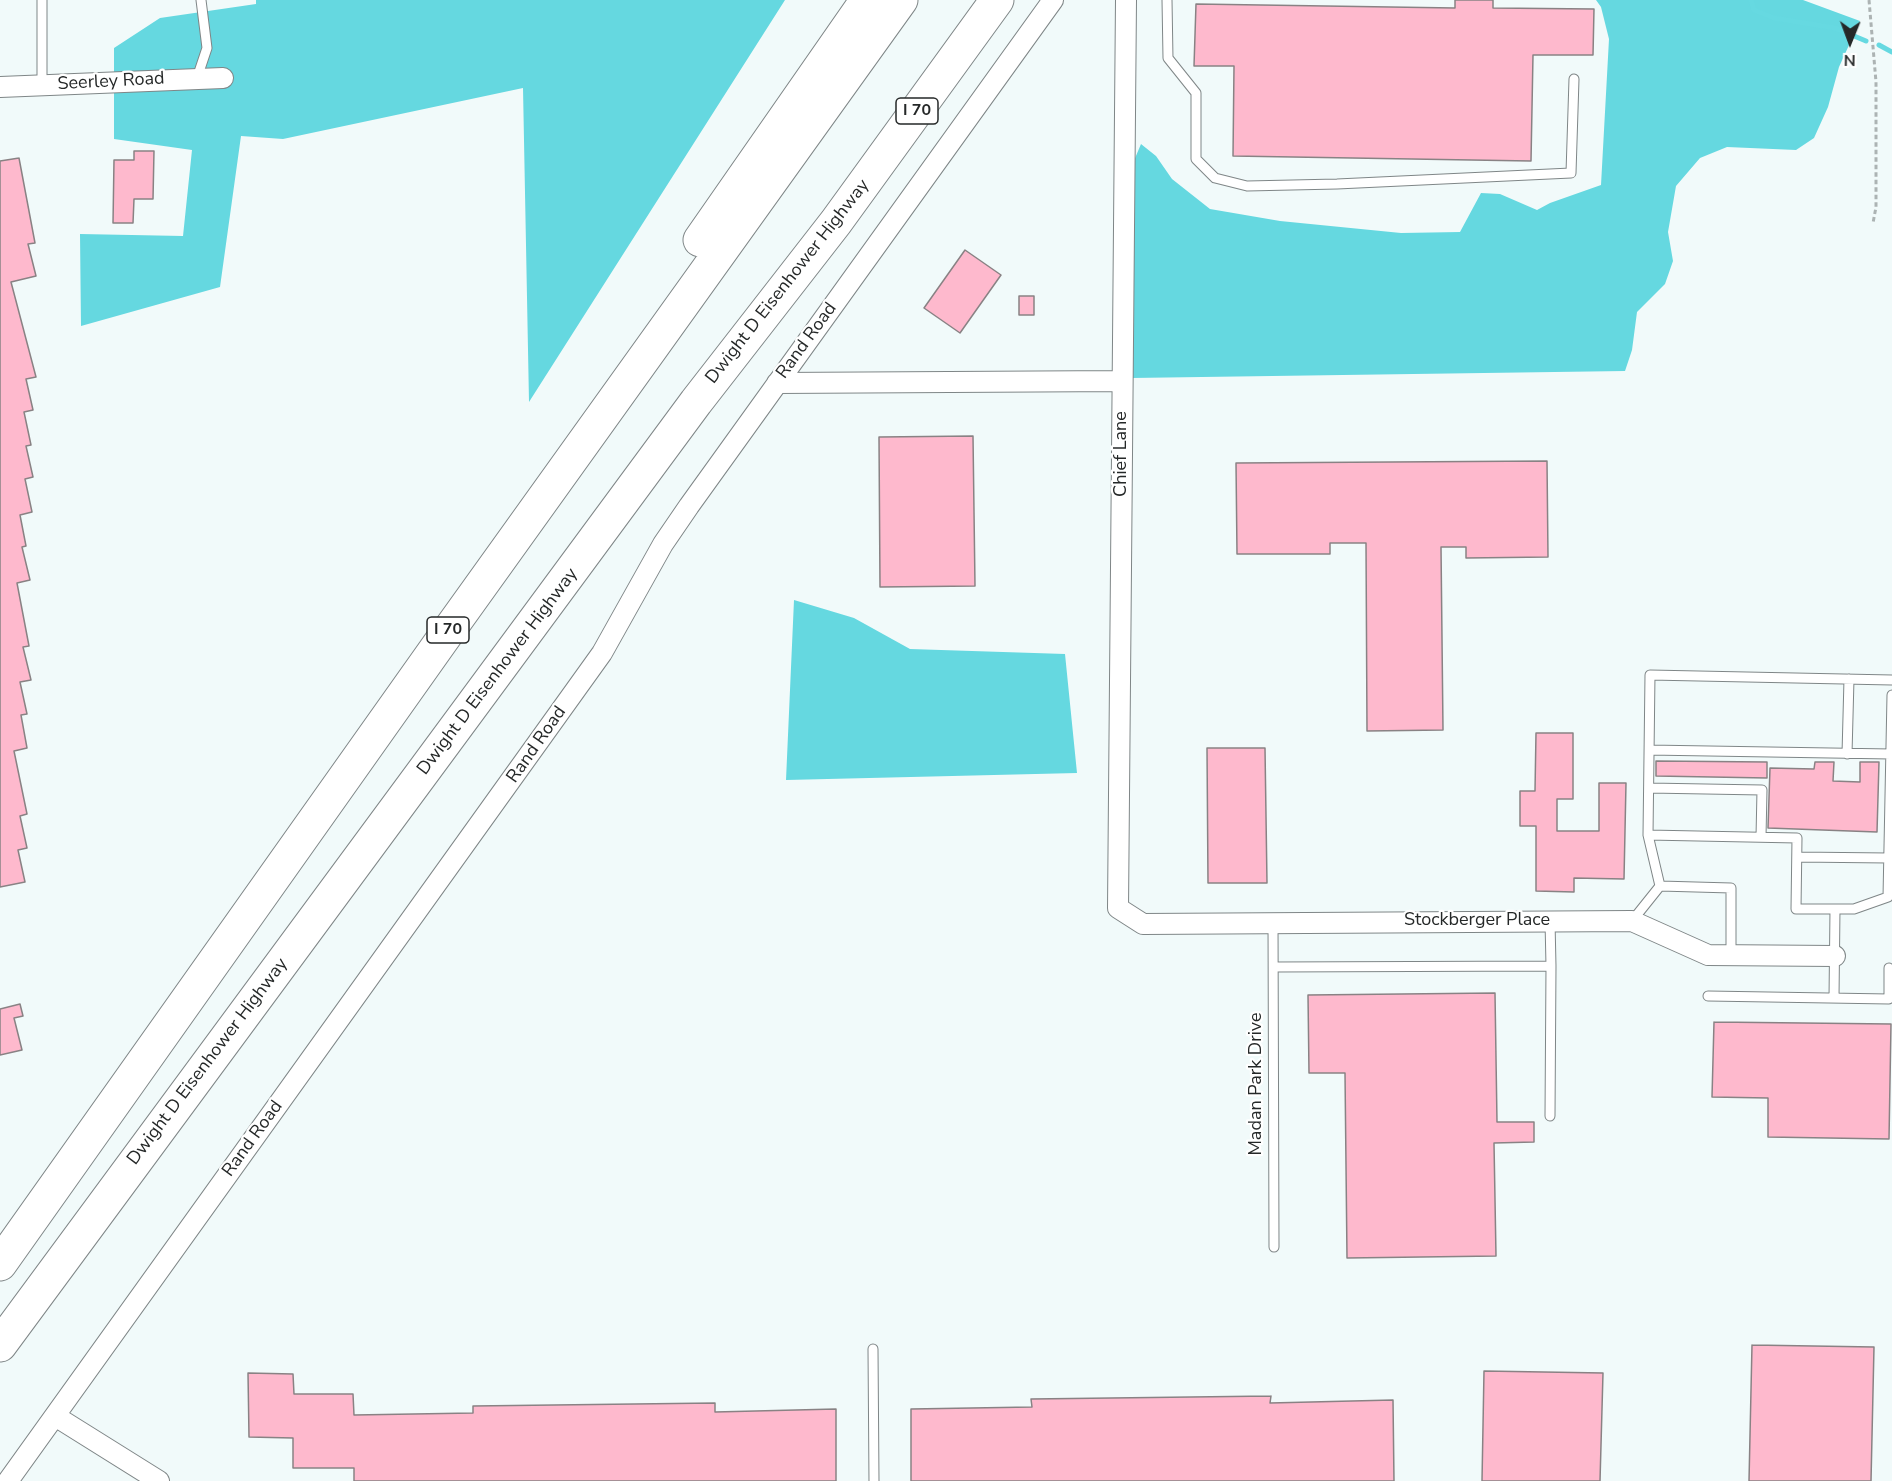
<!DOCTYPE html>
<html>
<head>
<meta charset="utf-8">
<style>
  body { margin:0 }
  #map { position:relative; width:1892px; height:1481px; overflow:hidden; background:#f1fafa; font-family:"Nunito Sans",sans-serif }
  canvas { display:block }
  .north { position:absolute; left:1820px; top:12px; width:60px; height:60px; -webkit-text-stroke:4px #fff; paint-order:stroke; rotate:181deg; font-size:16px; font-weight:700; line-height:24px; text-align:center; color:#252828 }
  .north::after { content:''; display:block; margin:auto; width:21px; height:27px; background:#252828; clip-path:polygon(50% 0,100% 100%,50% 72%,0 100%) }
</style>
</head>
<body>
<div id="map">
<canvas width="1892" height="1481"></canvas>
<div class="north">N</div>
</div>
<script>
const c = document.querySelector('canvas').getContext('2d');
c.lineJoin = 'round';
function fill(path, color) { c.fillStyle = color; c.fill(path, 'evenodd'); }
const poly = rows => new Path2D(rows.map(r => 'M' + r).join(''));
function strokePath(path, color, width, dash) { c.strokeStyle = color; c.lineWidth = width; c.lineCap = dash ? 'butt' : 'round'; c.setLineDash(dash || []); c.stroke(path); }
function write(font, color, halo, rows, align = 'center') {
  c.font = font + ' "Nunito Sans",sans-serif'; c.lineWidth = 4.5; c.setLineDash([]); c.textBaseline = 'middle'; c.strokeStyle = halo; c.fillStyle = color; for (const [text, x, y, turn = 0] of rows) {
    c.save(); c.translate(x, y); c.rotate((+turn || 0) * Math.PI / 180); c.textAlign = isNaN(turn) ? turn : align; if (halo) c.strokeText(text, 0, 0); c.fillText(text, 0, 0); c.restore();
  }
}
const forest = poly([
  [256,0,785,0,529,402,523,88,283,139,241,136,220,287,81,326,80,234,183,236,192,150,114,139,114,48,160,18,256,4],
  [1596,0,1803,0,1860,21,1839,67,1828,107,1814,138,1796,150,1727,147,1700,158,1676,186,1668,232,1673,261,1665,284,1637,312,1632,350,1625,371,1131,378,1133,163,1141,144,1156,156,1172,179,1210,209,1280,221,1401,233,1460,232,1481,193,1500,194,1537,210,1550,203,1601,185,1609,39,1601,7],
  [794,600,854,618,910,649,1065,654,1077,773,786,780]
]);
const stream = poly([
  [1751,0,1754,10,1774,18,1835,28,1866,41],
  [1879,45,1892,52]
]);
const building = poly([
  [1455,0,1493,0,1493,8,1594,9,1593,55,1533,55,1531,161,1233,156,1234,66,1194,66,1196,4,1455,8,1455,0],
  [134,151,154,151,153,199,134,199,133,223,113,223,114,160,134,160,134,151],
  [19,158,35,243,28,244,36,276,11,282,36,377,26,379,33,410,24,412,31,445,26,446,33,477,25,479,32,512,20,515,26,546,22,547,30,580,17,583,29,646,23,647,31,680,20,682,27,714,21,715,27,748,14,751,27,814,20,816,27,848,18,850,25,882,0,887,0,161,19,158],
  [965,250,1001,275,960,333,924,308,965,250],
  [1019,296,1034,296,1034,315,1019,315,1019,296],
  [973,436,975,586,880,587,879,437,973,436],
  [1547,461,1548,557,1466,558,1466,547,1441,547,1443,730,1367,731,1366,543,1330,543,1330,554,1237,554,1236,463,1547,461],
  [1536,733,1573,733,1573,799,1557,799,1557,831,1599,831,1599,783,1626,783,1624,879,1574,878,1574,892,1536,891,1536,826,1520,826,1520,791,1535,791,1536,733],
  [1207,748,1265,748,1267,883,1208,883,1207,748],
  [1656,761,1767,762,1767,778,1656,776,1656,761],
  [1815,762,1834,762,1833,781,1860,782,1860,762,1879,762,1877,832,1768,828,1770,768,1814,769,1815,762],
  [1495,993,1497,1122,1534,1122,1534,1142,1494,1143,1496,1256,1347,1258,1345,1073,1309,1073,1308,995,1495,993],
  [20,1004,23,1016,14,1018,22,1050,0,1055,0,1009,20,1004],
  [1714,1022,1891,1024,1889,1139,1768,1137,1768,1098,1712,1097,1714,1022],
  [1752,1345,1874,1347,1871,1481,1749,1481,1752,1345],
  [1484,1371,1603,1373,1600,1481,1482,1481,1484,1371],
  [248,1373,293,1374,294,1394,353,1394,354,1415,473,1413,473,1406,715,1403,715,1412,836,1409,836,1481,354,1481,354,1468,293,1468,293,1438,249,1437,248,1373],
  [1271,1396,1270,1403,1393,1400,1394,1481,911,1481,911,1409,1032,1407,1031,1399,1271,1396]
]);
const path = poly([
  [1869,0,1876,82,1876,207,1873,223]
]);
const service = poly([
  [1167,0,1168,58,1196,93,1196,159,1215,178,1247,186,1337,184,1571,173,1574,79],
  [197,78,207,48,201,0],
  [42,85,42,0],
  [1649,750,1891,754],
  [1847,754,1849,679],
  [1649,788,1762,790,1761,837],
  [1648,835,1660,886],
  [1797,857,1888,858],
  [1835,909,1796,909,1797,838,1648,835,1650,675,1892,680],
  [1273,921,1274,1247],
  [1632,921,1660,886,1731,888,1731,955],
  [1274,967,1551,966,1550,921],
  [1708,996,1889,999,1889,968],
  [1834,998,1835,909,1854,909,1888,897,1892,695],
  [1550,1116,1551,966],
  [873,1349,874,1481]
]);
const minor = poly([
  [1126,0,1118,908,1143,924,1632,921,1708,955,1835,956],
  [0,87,223,78],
  [777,383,1122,381],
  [55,1416,159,1481],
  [8,1481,602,653,663,544,689,506,1053,0]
]);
const motorway = poly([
  [700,240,867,0],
  [0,1264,452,626,901,0],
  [0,1345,696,402,836,222,997,0]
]);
const shields = [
  [917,111,42],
  [448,630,42]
];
const shieldNames = [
  ["I 70",917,111],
  ["I 70",448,630]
];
const streetNames = [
  ["Seerley Road",111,82,-3],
  ["Dwight D Eisenhower Highway",788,282,-52],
  ["Rand Road",807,341,-54],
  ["Chief Lane",1122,454,-90],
  ["Dwight D Eisenhower Highway",498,672,-53],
  ["Rand Road",537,745,-55],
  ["Stockberger Place",1477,921],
  ["Dwight D Eisenhower Highway",208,1062,-53],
  ["Madan Park Drive",1257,1084,-90],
  ["Rand Road",253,1139,-54]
];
fill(forest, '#65d8e0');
strokePath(stream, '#66d9e1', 5);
fill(building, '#feb9cd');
strokePath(building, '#898284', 1.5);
strokePath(service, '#7f8687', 11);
strokePath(minor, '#7f8687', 22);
strokePath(motorway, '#7f8687', 35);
strokePath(path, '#acb3b3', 3, [4.5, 3]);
strokePath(service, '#fff', 9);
strokePath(minor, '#fff', 20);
strokePath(motorway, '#fff', 33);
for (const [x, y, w] of shields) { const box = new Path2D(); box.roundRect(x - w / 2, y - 13, w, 26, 4.5); c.fillStyle = '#fff'; c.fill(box); strokePath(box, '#252828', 1.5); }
write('bold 16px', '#252828', null, shieldNames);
write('18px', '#252828', '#fff', streetNames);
</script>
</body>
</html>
